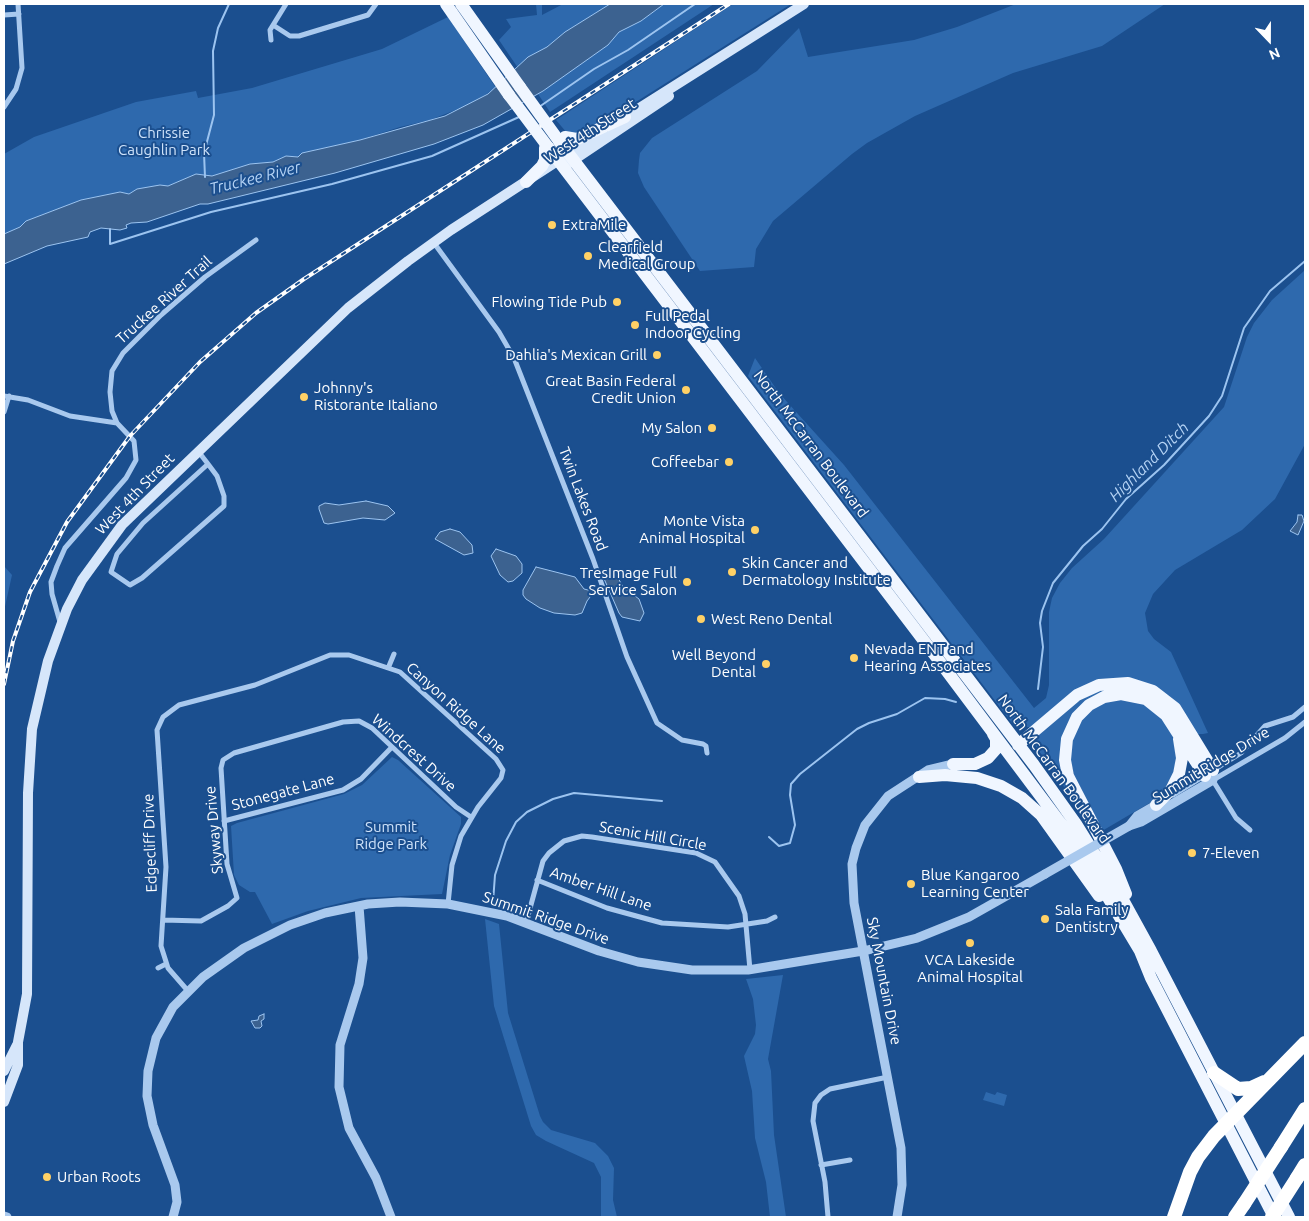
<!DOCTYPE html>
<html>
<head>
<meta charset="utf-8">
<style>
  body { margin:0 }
  #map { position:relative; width:1309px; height:1221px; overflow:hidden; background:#1b4f8f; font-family:Ubuntu,sans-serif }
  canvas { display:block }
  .frame { position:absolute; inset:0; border:5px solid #fff; pointer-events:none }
  .north { position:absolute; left:1244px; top:15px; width:50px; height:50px; -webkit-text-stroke:4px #1b4f8f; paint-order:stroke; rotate:158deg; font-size:14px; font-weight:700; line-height:20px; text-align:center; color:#fff }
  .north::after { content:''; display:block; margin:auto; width:18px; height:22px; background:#fff; clip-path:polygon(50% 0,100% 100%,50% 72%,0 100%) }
</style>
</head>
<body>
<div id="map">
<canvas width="1309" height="1221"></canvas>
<div class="frame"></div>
<div class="north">N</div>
</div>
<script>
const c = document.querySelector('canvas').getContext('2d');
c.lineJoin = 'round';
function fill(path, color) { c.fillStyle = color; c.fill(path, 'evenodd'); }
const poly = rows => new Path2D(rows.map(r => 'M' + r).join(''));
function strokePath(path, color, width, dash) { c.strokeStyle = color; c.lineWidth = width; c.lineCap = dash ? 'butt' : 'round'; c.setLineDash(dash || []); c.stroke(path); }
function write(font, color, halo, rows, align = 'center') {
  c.font = font + ' Ubuntu,sans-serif'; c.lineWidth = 4; c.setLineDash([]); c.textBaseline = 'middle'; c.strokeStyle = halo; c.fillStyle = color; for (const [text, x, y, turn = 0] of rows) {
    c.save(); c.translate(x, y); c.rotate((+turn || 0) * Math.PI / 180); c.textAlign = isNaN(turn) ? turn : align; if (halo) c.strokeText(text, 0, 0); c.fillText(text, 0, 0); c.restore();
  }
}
const green = poly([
  [536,4,542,4,542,15,563,4,610,4,565,32,547,47,529,57,518,68,499,40,511,27,506,19,537,15],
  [664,4,714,4,550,112,538,94,608,45,618,32,641,21],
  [733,4,791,4,639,100,580,133,567,133,556,120],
  [1016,4,1165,4,1102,46,1013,73,915,116,867,143,852,154,773,221,756,249,754,267,700,271,644,187,638,173,639,160,640,153,652,138,757,71,799,28,808,57,914,40,957,27],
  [448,17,496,88,471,104,430,120,400,127,360,140,302,153,298,157,286,156,273,162,250,164,212,176,196,174,168,186,160,186,137,189,129,194,120,192,81,200,26,221,20,227,4,234,4,154,34,137,136,102,196,91,198,98,252,88,382,49],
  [1305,270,1305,444,1275,499,1242,530,1175,570,1153,594,1145,613,1148,631,1154,639,1171,652,1208,733,1203,734,1197,734,1122,678,1030,727,1015,727,748,376,755,358,779,393,844,465,1034,708,1046,698,1049,685,1049,612,1052,598,1060,583,1072,568,1104,539,1224,407,1247,337,1254,323,1272,300],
  [4,566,12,575,4,611],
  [1113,685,1097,696,1063,746,1087,820,1030,738,1075,700],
  [1110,700,1136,700,1157,712,1172,732,1176,757,1174,772,1165,788,1153,801,1102,831,1075,781,1070,758,1074,731,1089,710],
  [392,757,398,760,461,817,461,824,450,855,442,894,361,898,308,911,272,924,255,892,250,892,239,885,234,875,231,826,237,823,344,794,362,785],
  [485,919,499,924,508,1013,540,1116,543,1122,551,1130,595,1143,608,1156,614,1168,613,1200,617,1217,601,1217,601,1177,594,1163,546,1141,536,1135,531,1126,494,1006],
  [783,975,768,1059,771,1071,774,1135,786,1217,770,1217,766,1182,755,1138,752,1091,744,1056,755,1034,756,1025,753,999,746,979],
  [986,1092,995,1095,997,1092,1007,1095,1004,1106,983,1100]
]);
const water = poly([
  [610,4,664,4,641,21,619,32,608,45,543,91,483,125,434,144,335,173,208,204,200,204,147,222,131,223,126,225,127,228,120,230,101,228,90,232,88,237,47,246,4,264,4,234,20,227,26,221,81,200,120,192,129,194,137,189,160,185,168,186,196,174,212,176,250,164,273,162,286,156,298,157,302,153,360,140,445,116,488,94,528,57,547,47,565,32,610,4],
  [366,501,388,506,395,513,385,520,363,518,328,524,324,523,319,509,319,506,325,503,339,505,366,501],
  [1298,515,1302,515,1304,521,1298,535,1290,531,1297,522,1298,515],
  [450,529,460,532,472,545,473,553,464,555,435,539,440,532,450,529],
  [496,549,516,556,522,564,522,573,513,581,508,582,500,575,491,556,496,549],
  [536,567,575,577,584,589,592,591,593,593,587,601,582,613,575,615,554,613,540,608,526,599,523,595,523,590,536,567],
  [605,569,616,574,623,587,639,599,644,613,640,621,622,617,619,613,602,574,605,569],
  [264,1014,264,1019,261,1021,262,1026,260,1028,255,1028,251,1021,258,1020,259,1016,264,1014]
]);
const stream = poly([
  [539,107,594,69,628,50,695,4],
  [205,177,204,153,214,115,213,51,218,28,229,4],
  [110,229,110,244,211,212,332,184,432,156,519,117],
  [1038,689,1043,647,1040,623,1042,611,1053,583,1083,546,1102,529,1126,499,1164,465,1209,416,1222,396,1244,328,1270,291,1305,261],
  [769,837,779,846,790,843,795,825,790,795,791,784,800,774,857,729,869,723,897,714,925,698,945,699,956,702],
  [493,902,495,875,506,841,516,822,527,812,553,799,574,793,662,801]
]);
const minor = poly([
  [4,15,19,14],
  [273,25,290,36,299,36,368,15,376,4],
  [271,40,270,30,286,4],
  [4,107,16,89,22,68,18,4],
  [434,243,499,332,514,358,593,559,627,657,657,723,682,740,703,744,706,746,707,753],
  [4,396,28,400,70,416,117,423],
  [4,412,9,396],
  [198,451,208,464,217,476,224,496,224,506,142,578,130,585,111,572,117,554,143,523,208,464],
  [60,622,52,594,51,582,57,566,65,548,126,478,136,460,134,441,117,423,112,411,110,392,112,371,123,353,161,315,205,277,256,240],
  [389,666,394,654],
  [1214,770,1241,753,1265,726,1293,717,1305,707],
  [1212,779,1236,818,1250,830],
  [1213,780,1285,738,1305,722],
  [1173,795,1204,776],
  [224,821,343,790,361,779,392,747],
  [537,880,607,908,662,923,728,927,767,921,775,917],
  [163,920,201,921,228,906,237,898,227,864,221,768,223,760,234,753,343,722,359,721,372,728,456,807,471,817],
  [526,923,543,861,549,853,564,841,582,836,592,837,696,853,715,862,739,896,745,914,750,970],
  [158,968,166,964],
  [188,991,168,968,161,946,166,867,157,730,163,717,179,705,255,685,330,655,349,655,400,672,496,759,503,770,501,778,478,807,461,836,452,865,448,904],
  [821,1165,850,1160],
  [828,1217,825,1182,813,1121,815,1103,821,1095,830,1089,888,1077]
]);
const tertiary = poly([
  [1129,826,1141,822,1213,780,1213,770],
  [1129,826,1137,816,1156,805],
  [359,906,363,958,359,984,340,1045,339,1087,349,1128,376,1178,391,1217],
  [4,1216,7,1217],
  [173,1217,177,1202,175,1185,153,1125,147,1096,148,1071,156,1038,173,1007,203,977,244,948,290,925,325,913,368,904,400,902,448,904,507,916,599,951,638,962,692,970,748,970,863,951,917,938,969,917,1045,874],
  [897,1217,902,1185,901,1148,854,903,852,864,856,848,865,825,888,796,928,770,953,764]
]);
const secondary = poly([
  [619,121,804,4],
  [569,163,669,96],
  [4,1071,17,1045],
  [4,1102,18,1065,18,1042,27,994,28,793,32,729,48,661,67,609,82,580,122,525,348,308,408,261,451,230,602,132]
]);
const primary = poly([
  [446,4,509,95],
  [461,4,520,87],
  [565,137,577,139,625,117],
  [559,141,1034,765,1076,824,1123,900,1151,951,1289,1217],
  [548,147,934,654,1074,841,1140,951,1151,978,1274,1217],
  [526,182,542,166,545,160,545,148],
  [1018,745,1077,695,1099,685,1128,683,1153,691,1175,708,1213,770],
  [953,764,975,764,988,758,996,749,996,739,993,734],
  [919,777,945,775,977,778,1001,786,1022,798,1041,815,1099,896],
  [1156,805,1171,790,1179,774,1182,758,1179,739],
  [1126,894,1116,869,1068,776,1065,760,1067,739,1077,717,1089,705,1104,697,1121,694,1146,699,1166,715,1205,776]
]);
const motorway = poly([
  [1214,1073,1238,1089,1251,1088,1264,1082],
  [1281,1147,1305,1109],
  [1297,1178,1305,1165],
  [1174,1217,1190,1172,1198,1157,1214,1136,1305,1043],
  [1235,1217,1244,1204]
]);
const rail = poly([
  [4,684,13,641,30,592,67,522,130,436,200,362,256,313,304,279,729,4]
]);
const tertiaryBridge = poly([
  [1045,874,1129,826]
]);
const primaryBridge = poly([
  [520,87,559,141],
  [509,95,548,147]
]);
const motorwayBridge = poly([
  [1244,1204,1281,1147],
  [1272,1217,1297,1178]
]);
const markers = [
  [552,225,5,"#ffd166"],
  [588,256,5,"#ffd166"],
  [617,302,5,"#ffd166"],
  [635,325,5,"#ffd166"],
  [657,355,5,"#ffd166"],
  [686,390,5,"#ffd166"],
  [304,397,5,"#ffd166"],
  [712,428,5,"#ffd166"],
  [729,462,5,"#ffd166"],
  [755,530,5,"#ffd166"],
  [732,572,5,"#ffd166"],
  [687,582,5,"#ffd166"],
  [701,619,5,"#ffd166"],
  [854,658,5,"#ffd166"],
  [766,664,5,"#ffd166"],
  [1192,853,5,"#ffd166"],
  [911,884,5,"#ffd166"],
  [1045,919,5,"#ffd166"],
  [970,943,5,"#ffd166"],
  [47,1177,5,"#ffd166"]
];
const streetNames = [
  ["West 4th Street",590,131,-33],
  ["Truckee River Trail",164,300,-42],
  ["North McCarran Boulevard",811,444,53],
  ["West 4th Street",135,494,-46],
  ["Twin Lakes Road",583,499,69],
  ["Canyon Ridge Lane",456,708,42],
  ["Windcrest Drive",414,753,42],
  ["Summit Ridge Drive",1211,765,-31],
  ["North McCarran Boulevard",1054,769,54],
  ["Stonegate Lane",283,792,-15],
  ["Skyway Drive",214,830,-95],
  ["Scenic Hill Circle",653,836,10],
  ["Edgecliff Drive",150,843,-92],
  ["Amber Hill Lane",601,889,19],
  ["Summit Ridge Drive",546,918,19],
  ["Sky Mountain Drive",884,981,79]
];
const parkNames = [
  ["Chrissie",164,133],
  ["Caughlin Park",164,150],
  ["Summit",391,827],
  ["Ridge Park",391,844]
];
const poiNames = [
  ["ExtraMile",562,225],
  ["Clearfield",598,247],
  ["Medical Group",598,264],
  ["Flowing Tide Pub",607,302,"right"],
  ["Full Pedal",645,316],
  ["Indoor Cycling",645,333],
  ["Dahlia's Mexican Grill",647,355,"right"],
  ["Great Basin Federal",676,381,"right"],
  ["Credit Union",676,398,"right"],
  ["Johnny's",314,388],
  ["Ristorante Italiano",314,405],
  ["My Salon",702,428,"right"],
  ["Coffeebar",719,462,"right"],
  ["Monte Vista",745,521,"right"],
  ["Animal Hospital",745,538,"right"],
  ["Skin Cancer and",742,563],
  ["Dermatology Institute",742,580],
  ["TresImage Full",677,573,"right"],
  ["Service Salon",677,590,"right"],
  ["West Reno Dental",711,619],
  ["Nevada ENT and",864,649],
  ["Hearing Associates",864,666],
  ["Well Beyond",756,655,"right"],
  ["Dental",756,672,"right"],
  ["7-Eleven",1202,853],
  ["Blue Kangaroo",921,875],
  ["Learning Center",921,892],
  ["Sala Family",1055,910],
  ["Dentistry",1055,927],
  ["VCA Lakeside",970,960,"center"],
  ["Animal Hospital",970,977,"center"],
  ["Urban Roots",57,1177]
];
const waterNames = [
  ["Truckee River",255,178,-14],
  ["Highland Ditch",1149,462,-45]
];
fill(green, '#2e69ad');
fill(water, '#3c6290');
strokePath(water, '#9cc4f0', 1);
strokePath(stream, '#9cc4f0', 2);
strokePath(minor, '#a9c9ee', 5);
strokePath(tertiary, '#a9c9ee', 9);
strokePath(secondary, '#d6e6fa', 10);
strokePath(primary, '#f0f6ff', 12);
strokePath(motorway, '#fff', 14);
strokePath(rail, '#fff', 4);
strokePath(rail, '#1b4f8f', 2, [5.5]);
strokePath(tertiaryBridge, '#a9c9ee', 9);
strokePath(primaryBridge, '#f0f6ff', 12);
strokePath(motorwayBridge, '#fff', 14);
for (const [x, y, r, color] of markers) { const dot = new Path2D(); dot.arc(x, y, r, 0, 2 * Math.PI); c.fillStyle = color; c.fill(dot); strokePath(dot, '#1b4f8f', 2); }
write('15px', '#fff', '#1b4f8f', streetNames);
write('15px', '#cfe3fa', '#1b4f8f', parkNames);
write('15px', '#fff', '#1b4f8f', poiNames, 'left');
write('italic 16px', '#b5d3f5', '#1b4f8f', waterNames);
</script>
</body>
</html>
